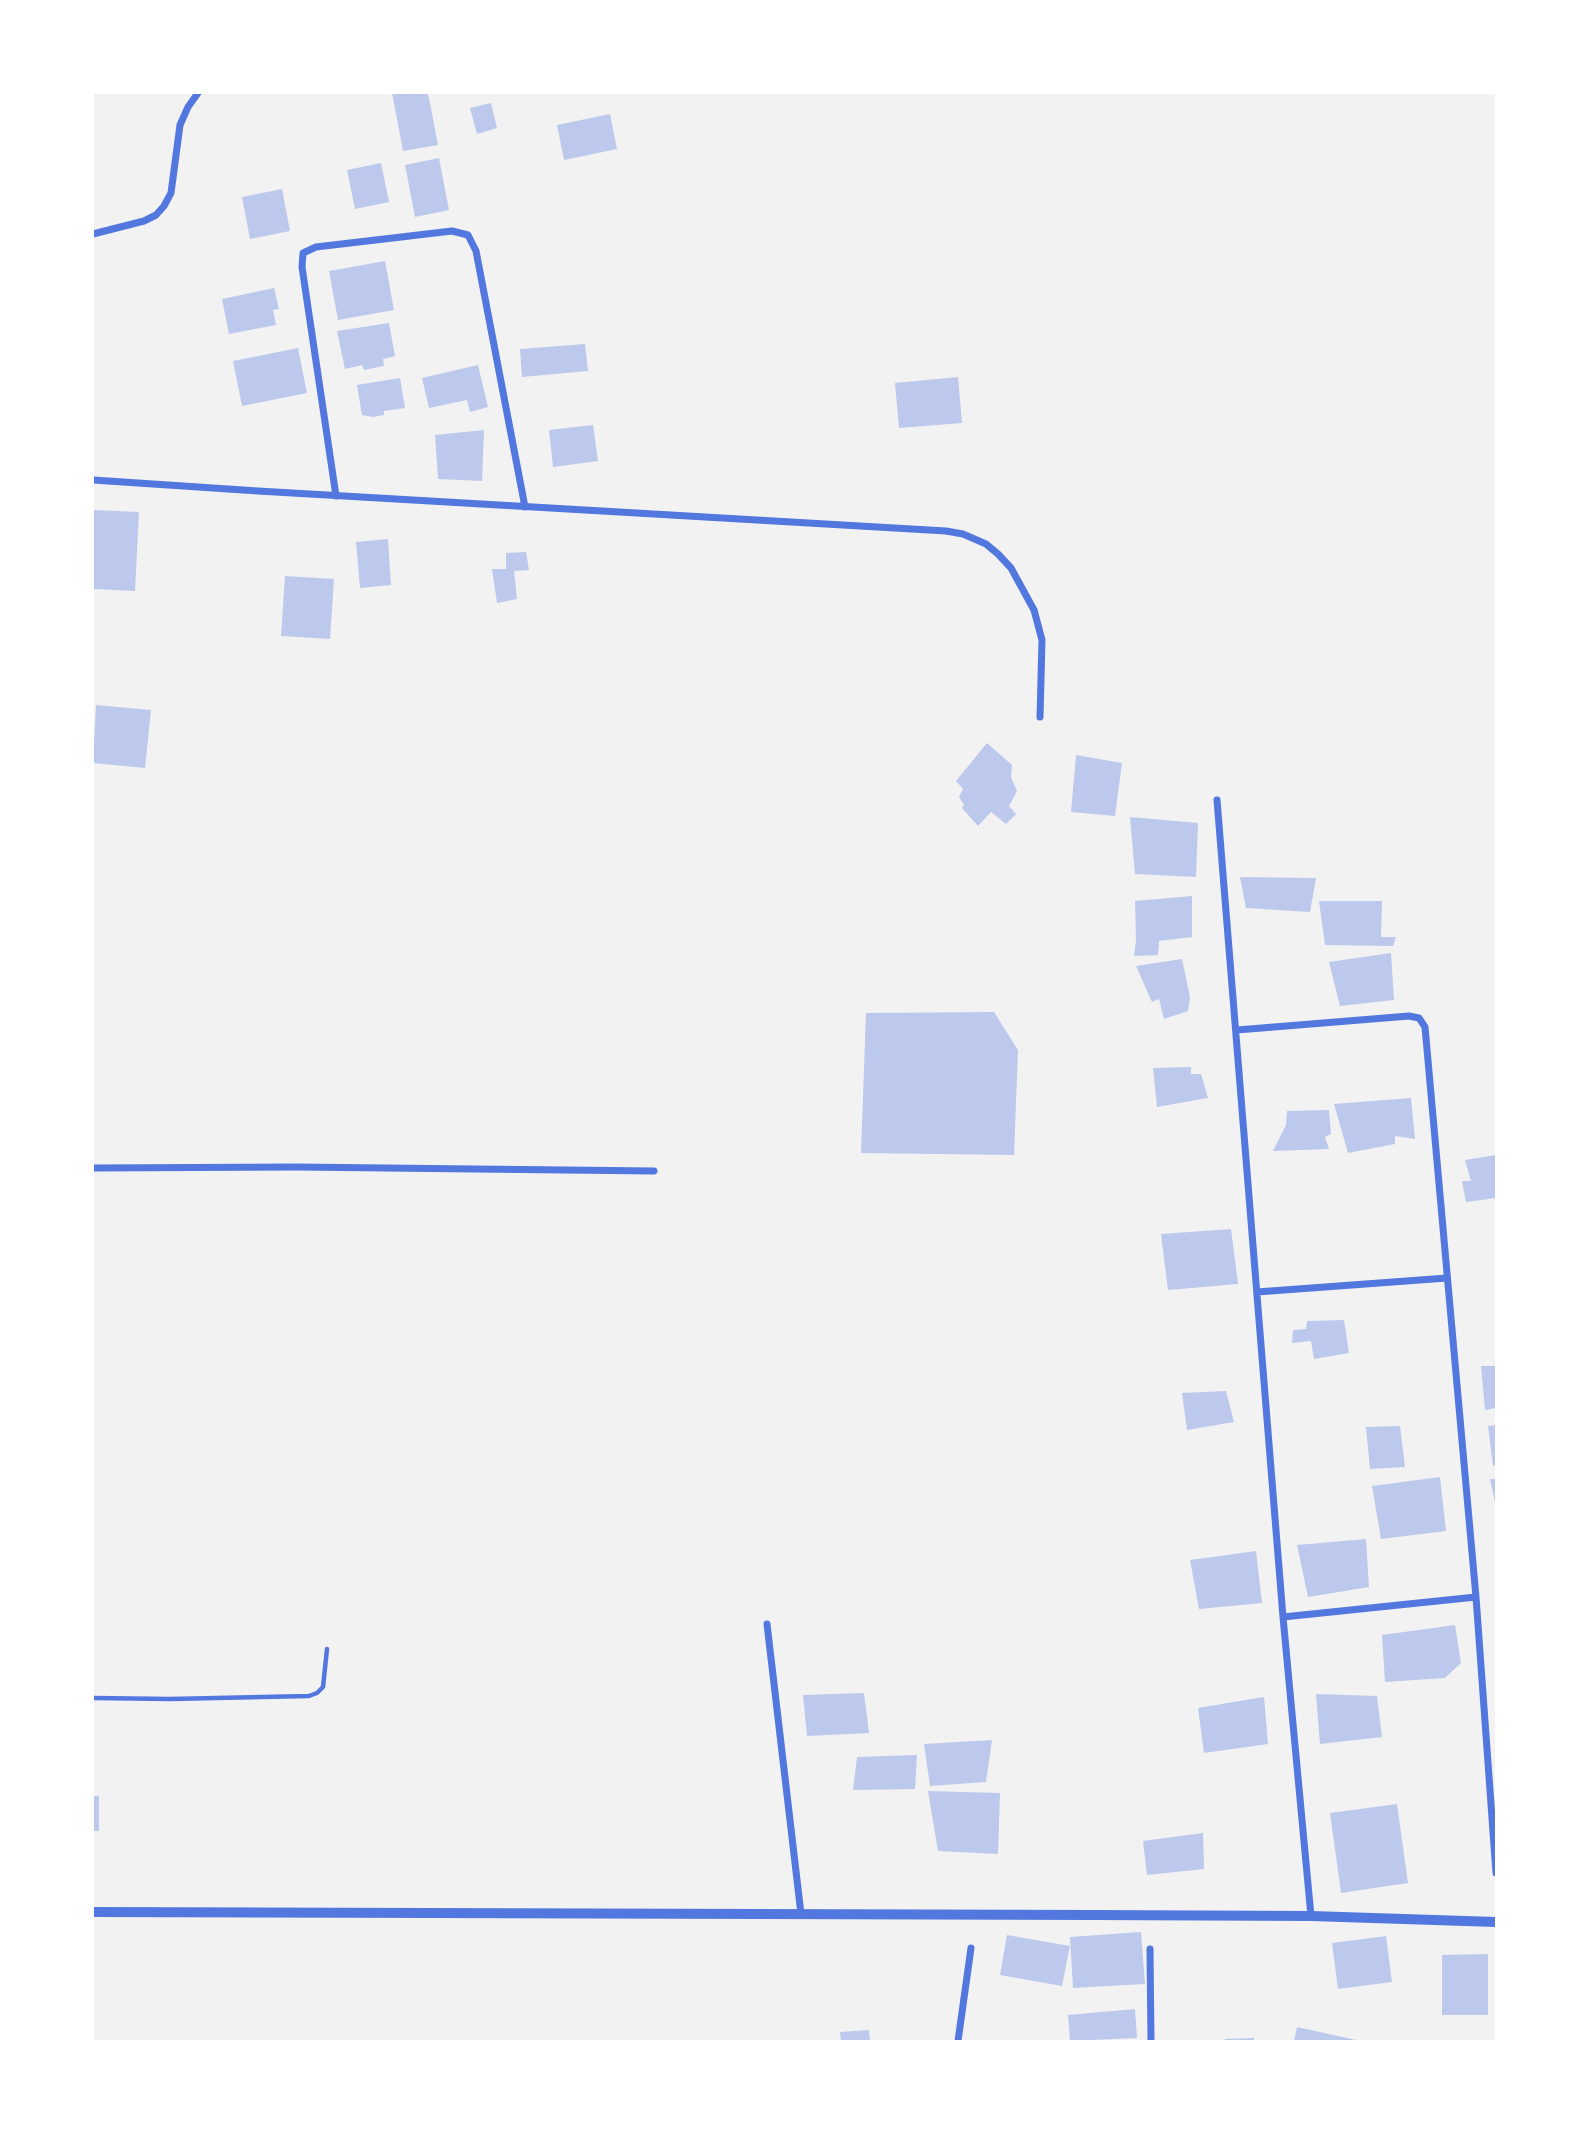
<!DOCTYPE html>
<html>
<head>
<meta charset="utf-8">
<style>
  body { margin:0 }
  #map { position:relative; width:1589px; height:2134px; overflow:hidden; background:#f2f2f2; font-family:Barlow,sans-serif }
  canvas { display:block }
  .frame { position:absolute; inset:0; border:94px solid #fff; pointer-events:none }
</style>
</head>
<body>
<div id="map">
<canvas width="1589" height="2134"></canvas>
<div class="frame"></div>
</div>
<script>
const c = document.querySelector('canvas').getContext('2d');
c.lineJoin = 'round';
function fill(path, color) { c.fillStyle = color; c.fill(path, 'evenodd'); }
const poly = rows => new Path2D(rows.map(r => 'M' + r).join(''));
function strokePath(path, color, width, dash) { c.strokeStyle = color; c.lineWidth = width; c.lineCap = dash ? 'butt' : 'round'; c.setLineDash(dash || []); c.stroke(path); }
const building = poly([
  [392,93,428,93,438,145,403,151],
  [491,103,497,128,477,134,470,108],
  [610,114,617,149,564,160,557,125],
  [439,158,449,210,415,217,405,165],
  [381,163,389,202,355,209,347,170],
  [282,189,290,231,250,239,242,197],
  [385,261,394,310,338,320,329,271],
  [274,288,279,309,273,310,276,325,229,334,222,299],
  [389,323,395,356,383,359,384,366,364,370,362,365,345,369,337,331],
  [585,344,588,371,522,377,520,349],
  [298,348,307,393,242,406,233,361],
  [478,365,488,407,470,412,467,400,429,408,422,378],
  [958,377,962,423,899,428,895,383],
  [400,378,405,408,384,411,384,415,373,417,362,415,357,385],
  [593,425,598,461,553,467,549,430],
  [484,430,482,481,438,479,435,435],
  [93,510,139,512,135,591,93,589],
  [388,539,391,585,360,588,356,542],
  [526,552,529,570,514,571,517,599,497,603,492,569,506,569,506,553],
  [285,576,334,579,330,639,281,636],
  [96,705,151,710,145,768,93,763],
  [987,743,1012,765,1011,777,1017,791,1009,806,1016,814,1006,824,991,812,978,826,962,808,964,805,959,797,963,789,956,781],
  [1076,755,1122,763,1115,816,1071,812],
  [1130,817,1198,823,1196,877,1135,874],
  [1240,877,1316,878,1310,912,1246,908],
  [1192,896,1192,937,1159,941,1158,955,1134,956,1136,941,1135,901],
  [1319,901,1382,901,1381,937,1396,937,1393,946,1325,945],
  [1391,953,1394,1000,1340,1006,1329,962],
  [1182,959,1190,997,1188,1011,1164,1019,1159,999,1152,1002,1136,966],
  [994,1012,1018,1050,1014,1155,861,1153,866,1013],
  [1191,1067,1191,1074,1201,1074,1208,1098,1157,1107,1153,1068],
  [1411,1098,1415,1139,1395,1136,1395,1144,1348,1153,1334,1104],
  [1329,1110,1331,1134,1325,1137,1329,1149,1273,1151,1286,1125,1287,1111],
  [1496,1155,1496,1198,1466,1202,1462,1181,1471,1181,1465,1160],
  [1231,1229,1238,1284,1168,1290,1161,1234],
  [1344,1320,1349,1353,1314,1359,1311,1341,1292,1343,1293,1330,1306,1329,1307,1321],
  [1481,1366,1496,1366,1496,1408,1485,1410],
  [1226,1391,1234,1422,1187,1430,1182,1393],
  [1496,1425,1496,1466,1493,1466,1488,1426],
  [1400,1426,1405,1467,1370,1469,1366,1427],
  [1440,1477,1446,1531,1381,1539,1372,1486],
  [1490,1479,1496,1479,1496,1502,1495,1502],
  [1366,1539,1369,1587,1308,1597,1297,1545],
  [1256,1551,1262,1603,1199,1609,1190,1560],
  [1455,1625,1461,1663,1445,1678,1385,1682,1382,1635],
  [864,1693,869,1733,807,1736,803,1695],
  [1316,1694,1377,1696,1382,1737,1320,1744],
  [1264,1697,1268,1744,1204,1753,1198,1708],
  [992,1740,986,1782,930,1786,924,1744],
  [917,1755,915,1789,853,1790,857,1757],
  [928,1791,1000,1793,998,1854,938,1851],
  [93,1796,99,1796,99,1831,93,1831],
  [1397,1804,1408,1883,1341,1893,1330,1813],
  [1203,1833,1204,1869,1147,1875,1143,1841],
  [1141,1932,1145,1984,1073,1988,1070,1937],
  [1007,1935,1070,1946,1062,1986,1000,1975],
  [1386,1936,1392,1982,1338,1989,1332,1943],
  [1488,1954,1488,2015,1442,2015,1442,1955],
  [1135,2009,1137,2038,1070,2041,1068,2015],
  [1297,2027,1356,2040,1356,2041,1294,2041],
  [869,2030,870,2041,841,2041,840,2032],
  [1254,2038,1254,2041,1225,2041,1225,2039]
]);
const service = poly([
  [93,1698,170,1699,309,1696,317,1693,323,1687,327,1649]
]);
const minor = poly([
  [93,234,144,221,156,215,164,206,171,193,180,125,188,107,198,93],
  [93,480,258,491,946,531,963,534,986,544,998,554,1011,568,1034,610,1042,640,1040,717],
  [336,496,302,267,303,253,316,247,452,231,468,235,476,251,525,507],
  [1217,800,1283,1617,1311,1916],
  [1237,1030,1409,1016,1419,1018,1425,1027,1476,1597,1496,1873],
  [93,1168,297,1167,654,1171],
  [1257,1292,1447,1278],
  [1283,1617,1476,1597],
  [767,1624,801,1914],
  [1150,1949,1151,2041],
  [958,2041,971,1948]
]);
const tertiary = poly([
  [93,1912,1093,1915,1311,1916,1496,1922]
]);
fill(building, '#bdc9ec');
strokePath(service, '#5277de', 4.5);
strokePath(minor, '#5277de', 7);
strokePath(tertiary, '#5277de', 10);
</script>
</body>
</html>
